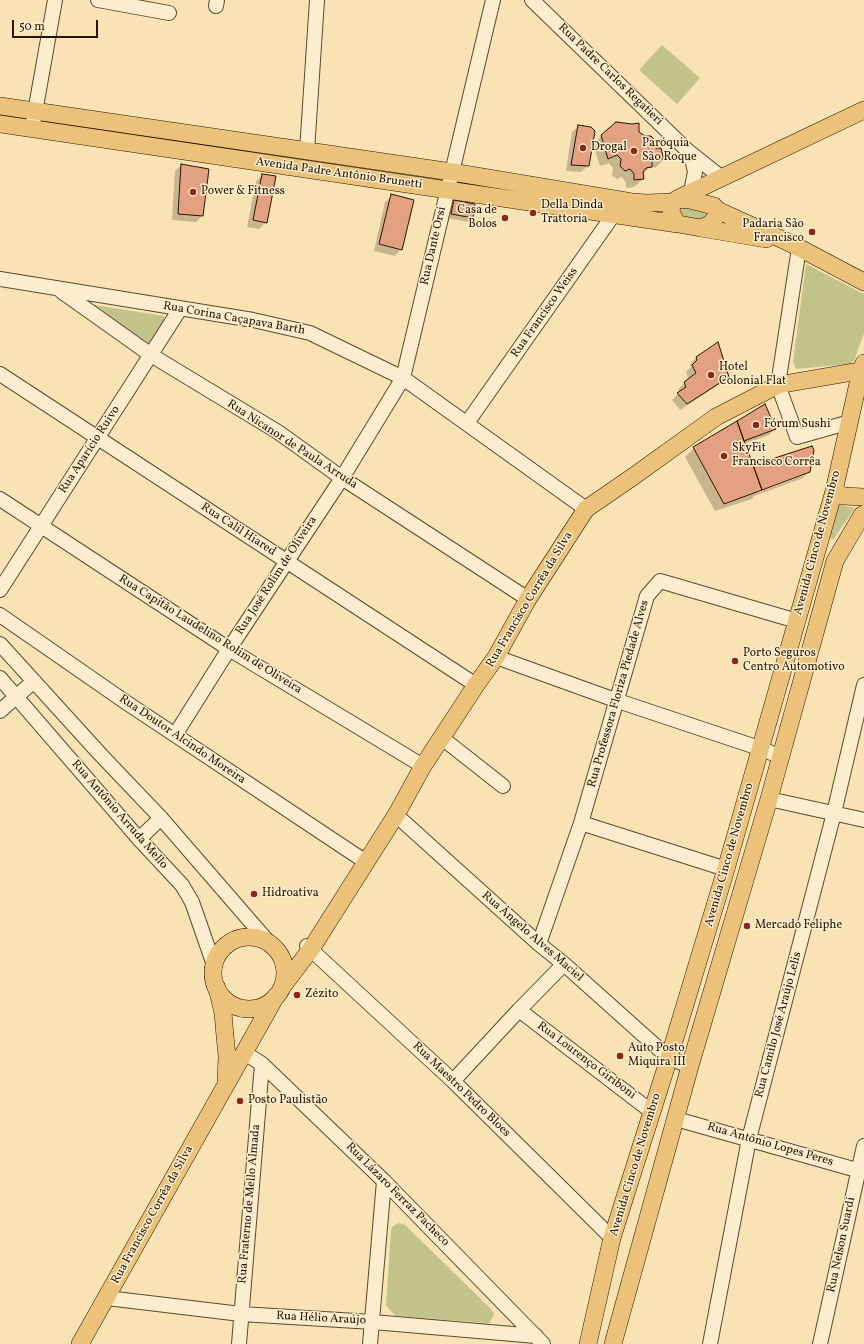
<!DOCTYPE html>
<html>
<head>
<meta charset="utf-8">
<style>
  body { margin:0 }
  #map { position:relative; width:864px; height:1344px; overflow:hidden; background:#f9e3b4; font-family:Vollkorn,serif }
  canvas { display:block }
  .scale { position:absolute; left:12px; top:20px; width:86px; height:18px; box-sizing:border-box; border:2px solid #271501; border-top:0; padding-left:5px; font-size:12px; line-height:14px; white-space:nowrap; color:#271501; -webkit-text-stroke:3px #fbedce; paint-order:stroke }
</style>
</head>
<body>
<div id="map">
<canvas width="864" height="1344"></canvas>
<div class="scale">50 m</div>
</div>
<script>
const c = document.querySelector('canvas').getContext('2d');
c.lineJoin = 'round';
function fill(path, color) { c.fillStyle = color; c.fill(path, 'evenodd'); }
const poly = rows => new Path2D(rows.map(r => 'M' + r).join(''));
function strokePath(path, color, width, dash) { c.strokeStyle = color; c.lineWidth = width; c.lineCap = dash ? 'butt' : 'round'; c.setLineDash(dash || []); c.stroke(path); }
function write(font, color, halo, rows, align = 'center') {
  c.font = font + ' Vollkorn,serif'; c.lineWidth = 3; c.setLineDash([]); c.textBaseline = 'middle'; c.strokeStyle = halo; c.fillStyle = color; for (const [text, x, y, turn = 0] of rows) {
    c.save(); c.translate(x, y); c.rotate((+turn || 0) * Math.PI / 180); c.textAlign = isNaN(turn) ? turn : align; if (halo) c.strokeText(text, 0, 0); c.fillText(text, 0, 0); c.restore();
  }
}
const green = poly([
  [662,45,700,78,677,104,639,70],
  [680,205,710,213,704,222,684,219,679,208],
  [806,264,864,294,864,333,854,361,849,364,796,369,793,362],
  [88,304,164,316,164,320,150,346],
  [838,504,855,508,833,540,828,536],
  [399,1223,405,1225,490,1308,494,1314,490,1323,486,1323,396,1316,391,1311,386,1305,391,1231,392,1227]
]);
const shadow = poly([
  [579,126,588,166,581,172,566,171,572,132],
  [638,133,655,149,660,149,663,160,655,168,651,166,642,175,643,179,634,187,626,188,626,183,622,177,617,179,612,175,613,168,609,163,600,166,593,144,602,135],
  [181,165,208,170,202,216,196,222,172,220,175,171],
  [263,175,266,222,259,229,247,227,256,181],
  [392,196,401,249,395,256,374,251,385,202],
  [454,201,472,218,468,222,448,218,450,205],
  [696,358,728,377,721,383,680,410,672,400,680,392,678,389,689,379,686,372,691,367,690,364],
  [737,421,775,428,769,435,744,444,752,467,811,447,809,471,803,478,754,496,752,499,715,511,685,457,694,448],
  [805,472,805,475,757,493,757,491]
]);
const building = poly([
  [616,122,632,124,639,123,639,132,645,136,651,136,654,139,656,148,661,148,664,160,657,157,652,159,652,167,646,168,643,172,644,179,634,180,634,174,630,169,625,171,620,166,621,159,617,155,608,159,601,135,616,122],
  [578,125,591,127,595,131,589,166,571,165,578,125],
  [181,164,209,169,203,216,178,214,181,164],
  [262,174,276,176,267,223,253,220,262,174],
  [391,194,414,200,402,250,379,244,391,194],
  [454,200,475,204,473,218,451,214,454,200],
  [718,342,729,377,687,404,677,393,686,387,684,382,696,373,692,365,697,360,696,357,718,342],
  [765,404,776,429,744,441,737,421,765,404],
  [737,421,762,490,724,504,693,447,737,421],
  [812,446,814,450,810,472,762,490,753,465,812,446]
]);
const minor = poly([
  [98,0,169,13],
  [532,0,688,151,722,178],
  [216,6,217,0],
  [32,129,55,0],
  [307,151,317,0],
  [688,151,693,163,695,172,691,192],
  [799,248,778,385,797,437,850,422],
  [0,279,253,320,310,333,403,378,586,509],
  [61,291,151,355,278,432,342,478,528,599],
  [0,374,476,685],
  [467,423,614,214,615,206],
  [0,499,229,649,423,766],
  [0,590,180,309],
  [0,615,127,703,366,862],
  [0,644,100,754,161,818,270,944],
  [496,657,618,701,762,749,781,757],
  [0,678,139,839,182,885,192,902,214,965],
  [0,711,34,681],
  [175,735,229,649,342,478,403,378,493,0],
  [442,738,503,786],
  [769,799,864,820],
  [396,815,539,944,564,964,669,1058,690,1066],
  [581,823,726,869],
  [139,839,161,818],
  [539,944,581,823,647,596,660,581,797,621],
  [307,946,453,1081,612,1238],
  [519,1010,652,1112],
  [245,1053,262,1064,384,1181,543,1344],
  [453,1081,519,1010,564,964],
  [676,1119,864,1172],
  [107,1298,241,1314,373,1322,536,1336],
  [239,1344,262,1064],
  [370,1344,384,1181],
  [710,1344,749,1139,834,813,864,685],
  [820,1344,864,1146]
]);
const major = poly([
  [0,106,452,172,632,202,647,203,673,202],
  [0,124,678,224],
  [677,199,864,110],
  [677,199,690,200,714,206,717,210,716,217,710,224,701,228,678,224,672,215,671,210,673,202,677,199],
  [717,210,790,243,864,282],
  [701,228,766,239],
  [834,491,843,496,864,497],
  '213 973a36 36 0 1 1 72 0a36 36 0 1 1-72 0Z',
  [282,987,311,949,396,815,423,766,476,685,496,657,528,599,586,509,634,476,716,417,778,385,864,370],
  [217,988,223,1013,225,1036,227,1056,226,1083],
  [80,1344,276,996],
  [588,1344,612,1238,669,1058,726,869,834,491,861,370,864,363],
  [613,1344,690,1066,769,799,835,561,862,515,864,514]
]);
const markers = [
  [583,148,4,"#8f2418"],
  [634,151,4,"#8f2418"],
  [193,192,4,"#8f2418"],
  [533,213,4,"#8f2418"],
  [505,218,4,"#8f2418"],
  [812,232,4,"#8f2418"],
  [711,375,4,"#8f2418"],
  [756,425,4,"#8f2418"],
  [724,456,4,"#8f2418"],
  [735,661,4,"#8f2418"],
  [254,894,4,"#8f2418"],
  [747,926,4,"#8f2418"],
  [297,995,4,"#8f2418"],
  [620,1056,4,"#8f2418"],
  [240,1101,4,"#8f2418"]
];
const streetNames = [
  ["Rua Padre Carlos Regatieri",610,75,44],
  ["Avenida Padre Antônio Brunetti",339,174,8],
  ["Rua Dante Orsi",434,246,-77],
  ["Rua Francisco Weiss",545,313,-55],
  ["Rua Corina Caçapava Barth",234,319,10],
  ["Rua Nicanor de Paula Arruda",292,445,33],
  ["Rua Aparício Ruivo",90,450,-57],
  ["Rua Calil Hiared",238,530,33],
  ["Avenida Cinco de Novembro",818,543,-75],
  ["Rua José Rolim de Oliveira",277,576,-57],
  ["Rua Francisco Corrêa da Silva",530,600,-59],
  ["Rua Capitão Laudelino Rolim de Oliveira",210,635,32],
  ["Rua Professora Floriza Piedade Alves",619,694,-74],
  ["Rua Doutor Alcindo Moreira",182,740,34],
  ["Rua Antônio Arruda Mello",119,815,49],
  ["Avenida Cinco de Novembro",730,855,-74],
  ["Rua Ângelo Alves Maciel",532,937,41],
  ["Rua Camilo José Araújo Lelis",779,1025,-75],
  ["Rua Lourenço Giriboni",586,1061,37],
  ["Rua Maestro Pedro Bloes",461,1090,44],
  ["Rua Antônio Lopes Peres",770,1145,16],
  ["Avenida Cinco de Novembro",636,1165,-73],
  ["Rua Lázaro Ferraz Pacheco",397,1195,45],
  ["Rua Fraterno de Mello Almada",250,1204,-85],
  ["Rua Francisco Corrêa da Silva",153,1215,-61],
  ["Rua Nelson Suardi",842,1245,-78],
  ["Rua Hélio Araújo",321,1319,3]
];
const poiNames = [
  ["Paróquia",642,144],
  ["São Roque",642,158],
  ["Drogal",591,148],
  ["Power & Fitness",201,192],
  ["Della Dinda",541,206],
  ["Trattoria",541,220],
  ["Casa de",497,211,"right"],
  ["Bolos",497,225,"right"],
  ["Padaria São",804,225,"right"],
  ["Francisco",804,239,"right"],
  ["Hotel",719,368],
  ["Colonial Flat",719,382],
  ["Fórum Sushi",764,425],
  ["SkyFit",732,449],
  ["Francisco Corrêa",732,463],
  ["Porto Seguros",743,654],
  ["Centro Automotivo",743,668],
  ["Hidroativa",262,894],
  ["Mercado Feliphe",755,926],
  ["Zézito",305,995],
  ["Auto Posto",628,1049],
  ["Miquira III",628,1063],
  ["Posto Paulistão",248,1101]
];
fill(green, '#c1c38a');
fill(shadow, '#0003');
fill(building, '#e4a181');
strokePath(building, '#271501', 1);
strokePath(minor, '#5c482e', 16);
strokePath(major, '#271501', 18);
strokePath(minor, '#fbedce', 14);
strokePath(major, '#ecc27a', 17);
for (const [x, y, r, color] of markers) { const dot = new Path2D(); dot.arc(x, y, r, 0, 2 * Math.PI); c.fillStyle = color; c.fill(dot); strokePath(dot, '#fbedce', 1.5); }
write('12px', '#271501', '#fbedce', streetNames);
write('12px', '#271501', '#fbedce', poiNames, 'left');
</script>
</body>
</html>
